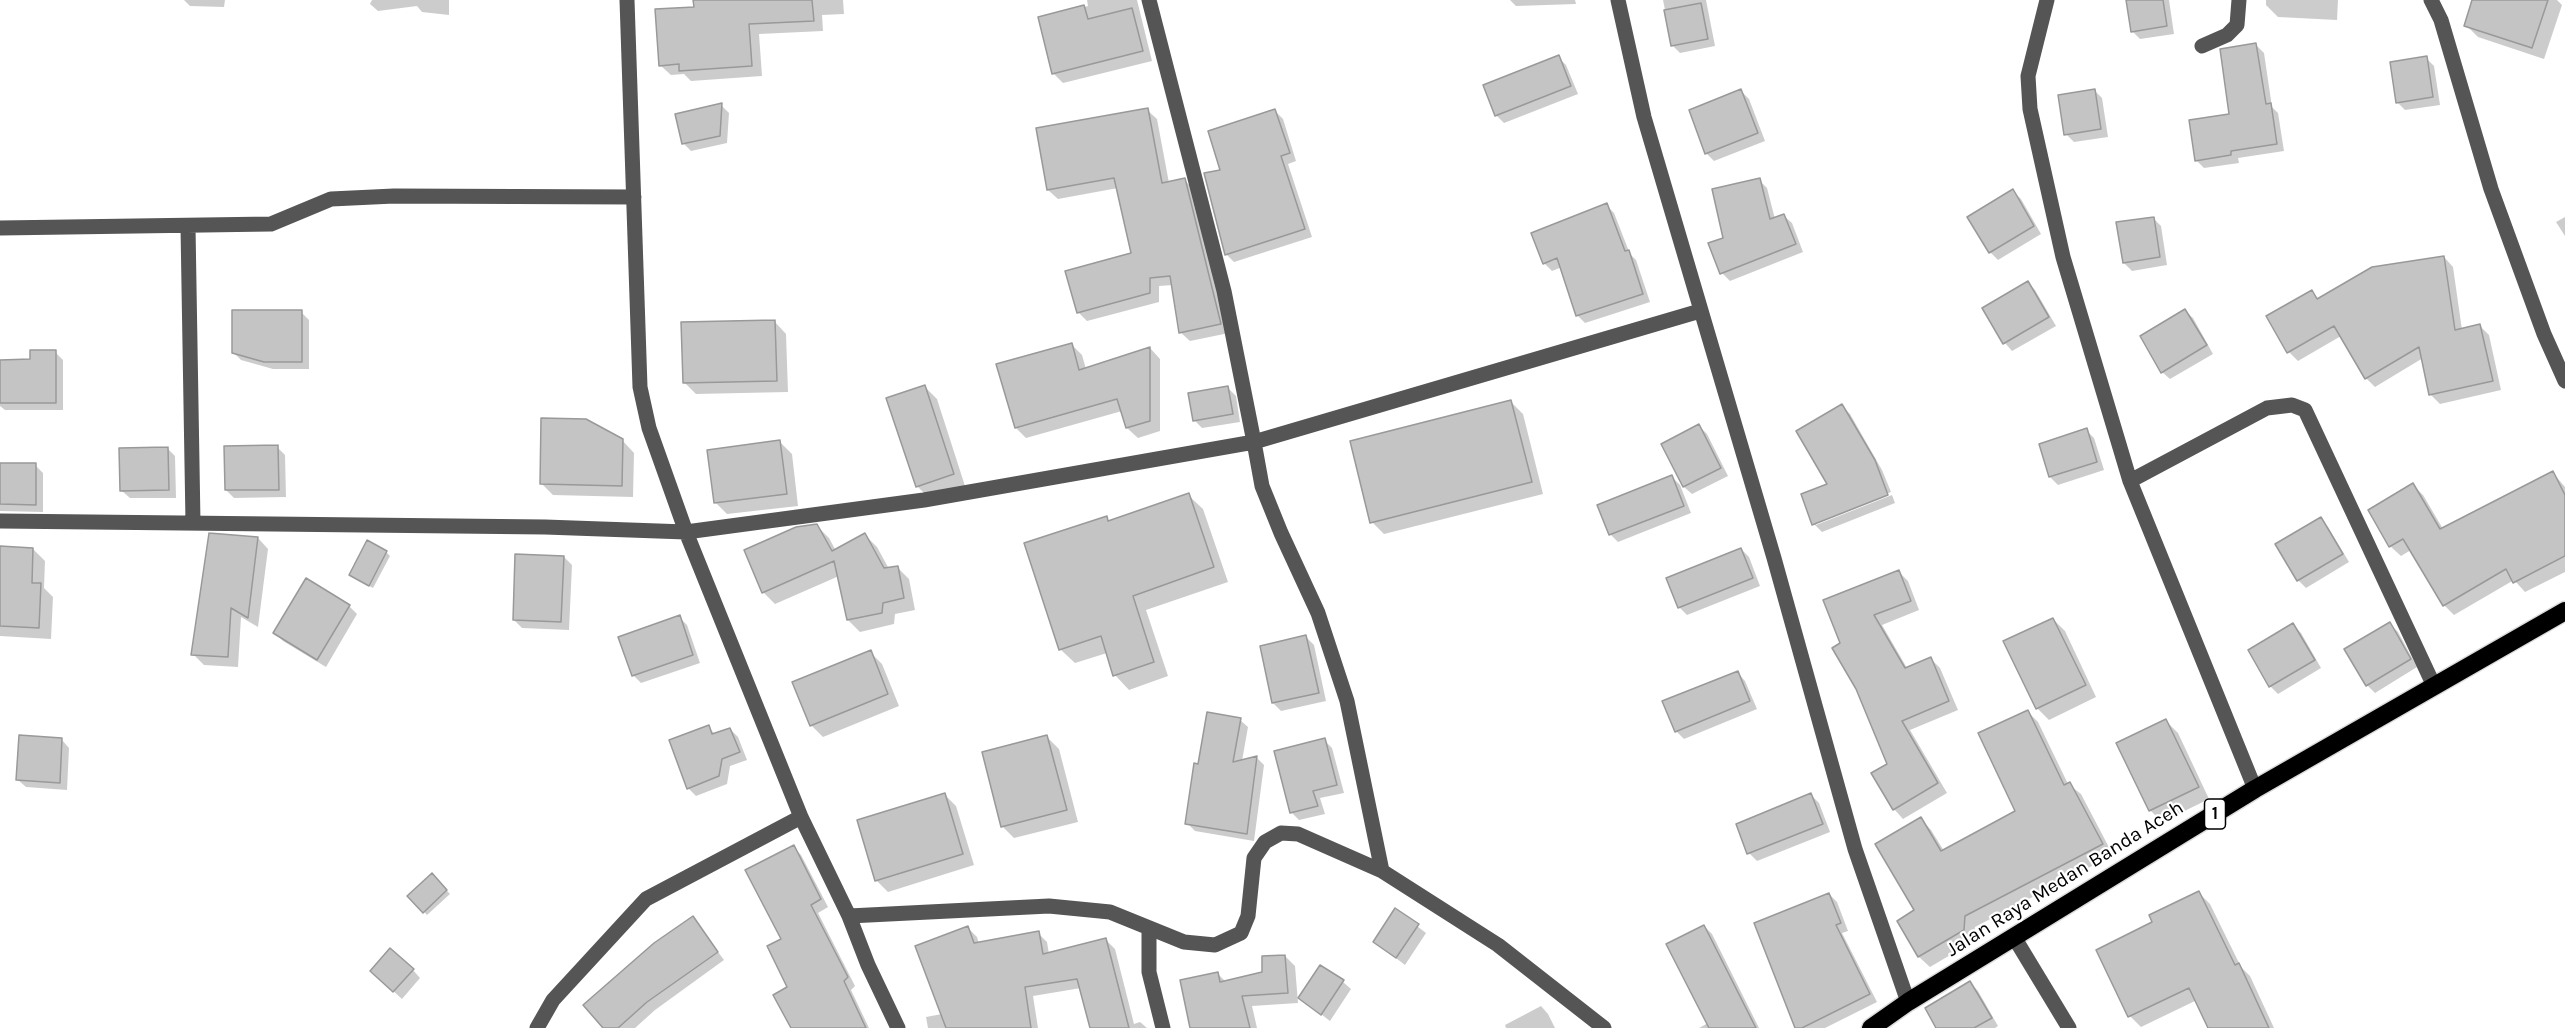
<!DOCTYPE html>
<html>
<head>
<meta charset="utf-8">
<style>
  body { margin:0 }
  canvas { display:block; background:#fff }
</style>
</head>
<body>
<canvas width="2565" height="1028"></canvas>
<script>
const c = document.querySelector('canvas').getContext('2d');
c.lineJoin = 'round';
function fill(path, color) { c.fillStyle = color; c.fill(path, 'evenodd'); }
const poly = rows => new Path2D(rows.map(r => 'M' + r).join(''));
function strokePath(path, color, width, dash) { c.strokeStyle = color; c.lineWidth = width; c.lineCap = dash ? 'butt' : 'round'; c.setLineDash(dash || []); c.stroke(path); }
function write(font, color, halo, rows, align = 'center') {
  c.font = font + ' Karla,sans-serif'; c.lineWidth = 4.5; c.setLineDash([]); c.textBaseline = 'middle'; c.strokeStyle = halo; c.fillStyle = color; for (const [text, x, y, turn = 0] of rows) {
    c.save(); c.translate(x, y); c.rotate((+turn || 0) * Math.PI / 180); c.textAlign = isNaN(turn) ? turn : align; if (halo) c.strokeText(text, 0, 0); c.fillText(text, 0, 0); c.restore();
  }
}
const shadow = poly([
  [184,0,225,0,224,7,190,6],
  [372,0,449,0,449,15,422,12,417,6,378,11,370,4],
  [695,0,843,0,844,14,822,15,823,31,759,34,762,76,691,81,684,74,671,75,660,65,696,8],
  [1087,0,1137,0,1152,61,1063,83,1053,73,1040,18,1088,6],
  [1510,0,1575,0,1576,4,1516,6],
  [1663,0,1706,0,1715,46,1680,53,1672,45],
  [2127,0,2169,0,2174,34,2140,39,2132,31],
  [2266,0,2338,0,2337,20,2278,17,2266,5],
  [2474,0,2557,0,2562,5,2544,59,2478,37,2466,25],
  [2256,45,2264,53,2272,107,2278,113,2284,151,2238,158,2239,163,2204,168,2196,160,2231,115],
  [1558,57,1566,65,1578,94,1504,123,1496,115],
  [2426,58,2434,66,2440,105,2405,110,2397,102],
  [2094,90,2102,98,2108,137,2074,142,2066,134],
  [1741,91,1749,99,1765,141,1714,161,1706,153],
  [721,105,729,113,727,143,691,151,683,143],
  [1147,110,1157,119,1169,183,1184,180,1194,189,1229,333,1190,341,1180,332,1173,285,1159,286,1159,302,1087,321,1078,312,1133,254,1118,188,1058,199,1048,190],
  [1275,111,1283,119,1296,161,1288,164,1312,237,1234,262,1226,254,1222,171],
  [1759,180,1767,188,1775,219,1784,216,1792,223,1803,252,1730,281,1722,273,1725,239],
  [2013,191,2021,199,2041,234,1998,260,1990,252],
  [1606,205,1614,213,1630,254,1636,260,1650,302,1585,323,1577,315,1562,267,1552,271,1544,263],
  [2565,217,2565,236,2556,222],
  [2153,218,2161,226,2167,265,2132,271,2124,263],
  [2444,257,2453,267,2462,330,2480,326,2489,335,2501,390,2440,404,2431,395,2423,358,2375,387,2366,378,2341,336,2298,361,2289,352,2268,317,2311,291,2320,300],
  [2027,282,2035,290,2056,326,2012,351,2005,343,1984,308],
  [2185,311,2193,318,2213,354,2170,379,2162,372],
  [301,312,309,320,309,369,273,369,241,360,233,352],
  [775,322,786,334,788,392,696,394,684,382],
  [1071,344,1082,355,1086,369,1150,348,1160,359,1160,431,1138,438,1127,428,1122,411,1026,438,1016,428],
  [55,352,63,360,63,410,5,410,0,406,0,361,31,361],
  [925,387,937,399,965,486,929,498,917,486],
  [1228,388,1236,396,1240,422,1202,428,1194,420],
  [1511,402,1523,414,1543,494,1384,534,1372,522],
  [1842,406,1850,414,1882,470,1891,492,1816,522,1816,525,1892,495,1895,503,1822,532,1814,524,1829,484],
  [1699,426,1707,434,1728,476,1692,494,1684,487,1663,445],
  [2086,430,2094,438,2104,470,2058,485,2050,477,2040,445],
  [622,440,634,453,633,497,553,495,541,483],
  [780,442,792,454,798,506,727,514,715,502],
  [277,447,285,455,286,497,234,498,226,490],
  [167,448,175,456,176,498,130,498,122,491],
  [0,464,35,465,43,473,43,512,0,511],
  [2553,473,2565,487,2565,572,2525,592,2514,580,2454,615,2444,605,2411,550,2401,556,2390,546,2413,485,2423,495,2443,529],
  [1672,477,1680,485,1691,513,1618,542,1610,534],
  [1188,495,1203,509,1228,582,1146,610,1168,676,1129,690,1115,675,1107,653,1075,663,1060,649,1106,518,1110,522],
  [2320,519,2328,527,2349,562,2306,588,2298,580],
  [817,526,829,538,836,551,865,535,877,547,889,569,897,567,909,579,915,610,895,614,894,624,860,632,848,620,839,576,775,604,763,592],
  [258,538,268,549,258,627,241,617,238,667,204,665,193,654],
  [0,548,33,549,45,561,44,588,53,597,51,639,0,636],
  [1741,549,1749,557,1760,586,1687,615,1679,607],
  [386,552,390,556,373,588,350,575],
  [564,557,572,565,569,630,522,628,514,620],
  [1899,572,1908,581,1919,610,1882,625,1907,668,1930,658,1940,668,1958,710,1910,730,1947,793,1903,819,1894,809,1888,765,1842,644],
  [349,606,357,614,326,667,283,641,275,633],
  [679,617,687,625,700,663,641,683,633,675],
  [2053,619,2065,631,2096,697,2049,720,2037,708],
  [2390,624,2398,632,2417,667,2375,693,2367,685],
  [2293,625,2301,633,2321,668,2278,694,2270,686],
  [1306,637,1314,645,1326,701,1281,711,1273,703],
  [870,652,882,664,899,706,823,737,811,725],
  [1738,673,1745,681,1757,709,1684,739,1676,731],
  [2027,711,2038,722,2068,784,2081,794,2113,855,1975,927,1974,941,1930,967,1919,957,1899,921,1916,911,1921,819,1931,830,1944,851,2017,812],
  [1240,720,1248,727,1242,761,1256,757,1264,765,1254,841,1195,831,1187,823,1199,765],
  [2166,721,2178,733,2209,799,2162,822,2150,810],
  [708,727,716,735,730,729,738,737,747,760,730,766,727,784,696,796,688,788],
  [1047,737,1059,749,1078,822,1014,838,1002,826],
  [62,740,69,748,67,790,26,787,18,780],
  [1324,740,1332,748,1344,793,1320,798,1325,814,1299,820,1291,812],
  [944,794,956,806,974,865,888,892,876,880],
  [1811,795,1819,803,1830,832,1757,861,1749,853],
  [793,847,801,855,828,907,818,913,855,986,851,990,869,1028,792,1028,783,940],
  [432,875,450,894,427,915,409,896],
  [2199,893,2210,904,2241,967,2250,976,2274,1028,2210,1028,2197,1000,2141,1027,2130,1016,2154,923],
  [1829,894,1837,902,1848,931,1842,933,1877,1002,1825,1028,1796,1028],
  [1396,910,1426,933,1405,965,1375,942],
  [692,917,724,960,655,1010,635,1028,605,1028],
  [1704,926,1712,934,1759,1028,1699,1028,1708,1023],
  [968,928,977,937,979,944,1038,933,1047,942,1049,954,1106,940,1115,949,1134,1024,1140,1022,1147,1028,1096,1028,1081,988,1033,996,1038,1028,928,1028,926,1017,942,1014],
  [1285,956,1295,966,1298,1003,1252,1006,1257,1028,1192,1028,1217,973,1226,982,1264,973],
  [413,970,420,978,402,999,380,979],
  [1343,982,1351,989,1330,1021,1300,998],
  [1970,983,1978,991,1998,1026,1995,1028,1938,1028],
  [1541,1006,1548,1014,1555,1028,1506,1028,1505,1025]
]);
const building = poly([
  [693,0,812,0,814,21,749,24,752,66,679,71,679,64,659,66,655,9,694,7,693,0],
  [2126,0,2163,0,2167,26,2131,32,2126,0],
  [2472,0,2548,0,2532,48,2464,26,2472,0],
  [1701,3,1708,39,1671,46,1664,10,1701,3],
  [1084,5,1088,19,1132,8,1143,51,1052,74,1038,17,1084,5],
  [2256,43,2266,104,2271,103,2277,144,2231,151,2231,155,2195,161,2189,120,2229,114,2220,49,2256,43],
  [1559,55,1571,86,1495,116,1483,85,1559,55],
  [2427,56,2433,97,2396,103,2390,62,2427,56],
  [1741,89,1758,133,1705,154,1689,110,1741,89],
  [2095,89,2101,129,2064,135,2058,95,2095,89],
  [722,103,720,136,682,144,675,114,722,103],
  [1148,108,1162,183,1185,178,1221,324,1179,333,1170,276,1150,278,1150,293,1077,313,1065,271,1131,253,1114,178,1047,190,1036,128,1148,108],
  [1275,109,1290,153,1281,156,1305,229,1225,255,1204,173,1220,170,1208,131,1275,109],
  [1760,178,1770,219,1784,214,1796,244,1720,274,1708,243,1723,238,1712,189,1760,178],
  [2013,189,2034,226,1989,253,1967,217,2013,189],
  [1607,203,1625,251,1629,250,1643,294,1576,316,1557,258,1543,264,1531,233,1607,203],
  [2154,217,2160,257,2123,263,2116,222,2154,217],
  [2444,256,2455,330,2480,324,2493,381,2429,395,2419,347,2365,379,2334,326,2287,353,2266,316,2312,290,2317,299,2372,267,2444,256],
  [2028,281,2049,317,2003,344,1982,308,2028,281],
  [2185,309,2207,345,2161,373,2140,336,2185,309],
  [232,310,302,310,302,362,264,362,232,353,232,310],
  [775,320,777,381,683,383,681,322,775,320],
  [1072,343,1079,370,1150,347,1150,421,1126,428,1117,399,1015,428,996,364,1072,343],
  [30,350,56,350,56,403,0,403,0,360,30,359,30,350],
  [925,385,954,474,916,487,886,398,925,385],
  [1228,386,1233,414,1193,421,1188,393,1228,386],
  [1511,400,1532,482,1370,523,1350,441,1511,400],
  [1842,404,1875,460,1888,495,1812,525,1801,494,1827,484,1796,431,1842,404],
  [541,418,586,419,623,439,622,486,540,484,541,418],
  [1699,424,1721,468,1683,487,1661,444,1699,424],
  [2087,428,2097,462,2049,477,2039,444,2087,428],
  [780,440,787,494,714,503,707,450,780,440],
  [278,445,279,490,225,490,224,446,278,445],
  [168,447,169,490,120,491,119,448,168,447],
  [0,463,36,463,36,505,0,504,0,463],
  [2553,471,2565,495,2565,556,2513,583,2506,569,2443,606,2403,539,2389,547,2368,510,2413,483,2440,529,2553,471],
  [1672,475,1684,506,1609,535,1597,505,1672,475],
  [1189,493,1214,567,1133,596,1154,662,1113,676,1101,636,1059,650,1024,543,1107,516,1108,521,1189,493],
  [2321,517,2343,554,2297,581,2275,544,2321,517],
  [817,524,832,551,865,533,884,568,898,566,904,598,883,603,882,613,847,620,834,561,762,593,744,550,796,527,817,524],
  [209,533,258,537,248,618,231,608,228,657,191,655,209,533],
  [367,540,387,551,369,586,349,575,367,540],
  [0,546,33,548,32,583,41,583,39,628,0,626,0,546],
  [1741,548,1753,578,1678,608,1666,578,1741,548],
  [515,554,564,556,561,622,513,620,515,554],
  [1899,570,1911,601,1874,615,1905,668,1931,657,1949,701,1902,721,1938,783,1893,810,1871,773,1887,764,1856,689,1832,648,1840,643,1823,600,1899,570],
  [306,578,350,605,317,660,273,633,306,578],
  [680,615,693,655,632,676,618,637,680,615],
  [2053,618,2086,685,2036,709,2003,641,2053,618],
  [2390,622,2411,659,2366,686,2344,649,2390,622],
  [2293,623,2315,660,2269,687,2248,650,2293,623],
  [1306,635,1319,693,1272,703,1260,646,1306,635],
  [871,650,888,694,810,726,792,682,871,650],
  [1738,671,1750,701,1675,732,1662,701,1738,671],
  [2028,710,2064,785,2070,782,2103,844,1965,916,1964,930,1918,957,1897,921,1914,910,1875,844,1921,817,1941,851,2015,811,1978,733,2028,710],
  [1207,712,1241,718,1233,762,1257,756,1247,834,1185,824,1194,763,1198,764,1207,712],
  [2166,719,2199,787,2149,811,2116,743,2166,719],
  [709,725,712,734,730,728,740,752,722,759,719,776,687,789,669,740,709,725],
  [19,735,62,738,60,783,16,780,19,735],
  [1047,735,1067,810,1001,827,982,752,1047,735],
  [1325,738,1337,785,1313,791,1318,806,1290,813,1274,751,1325,738],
  [945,793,963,854,875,881,857,820,945,793],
  [1811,793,1823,824,1747,854,1736,824,1811,793],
  [794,845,821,899,811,905,848,977,844,981,866,1028,791,1028,773,995,787,987,767,946,781,939,745,870,794,845],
  [432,873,447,890,423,913,407,896,432,873],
  [2199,891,2235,965,2239,963,2269,1028,2208,1028,2189,988,2128,1017,2096,950,2152,922,2149,915,2199,891],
  [1829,893,1841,923,1836,925,1870,994,1802,1028,1795,1028,1754,923,1829,893],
  [1395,908,1419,924,1396,958,1373,942,1395,908],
  [693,916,718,952,647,1002,618,1028,603,1028,583,1005,654,943,693,916],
  [1704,925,1756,1028,1709,1028,1666,944,1704,925],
  [968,926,974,943,1039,931,1043,954,1106,938,1129,1028,1090,1028,1077,979,1025,987,1031,1028,946,1028,915,946,968,926],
  [390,948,414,969,393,992,370,971,390,948],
  [1285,955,1288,993,1242,996,1250,1028,1190,1028,1180,980,1218,972,1220,982,1262,972,1262,956,1285,955],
  [1320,965,1344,980,1321,1015,1298,998,1320,965],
  [1970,981,1992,1018,1974,1028,1936,1028,1925,1008,1970,981]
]);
const minor = poly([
  [627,0,640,387,649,428,686,532,801,817,849,916,868,965,898,1028],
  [1618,0,1644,117,1774,558,1855,849,1908,1002],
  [2047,0,2028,76,2030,109,2063,257,2130,481,2255,789],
  [2431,0,2441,20,2491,189,2544,334,2565,381],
  [2202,46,2227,35,2237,25,2239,0],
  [188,227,193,523],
  [0,228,271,224,331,199,394,196,634,197],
  [2130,481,2267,408,2292,405,2305,410,2434,686],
  [0,521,545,527,686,532,924,500,1254,442,1224,291,1149,0],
  [849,916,1049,906,1110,912,1184,942,1215,945,1241,933,1248,916,1254,858,1265,842,1281,833,1298,834,1382,871],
  [1149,929,1149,972,1163,1028],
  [2014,937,2069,1028],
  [537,1028,553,1000,646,899,801,817],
  [1604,1028,1498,945,1382,871,1347,701,1318,613,1281,533,1262,486,1254,442,1700,311]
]);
const highway = poly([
  [1871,1028,1908,1002,2255,789,2565,611]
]);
const shields = [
  [2215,814,21]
];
const shieldNames = [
  ["1",2215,814]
];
const streetNames = [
  ["Jalan Raya Medan Banda Aceh",2065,879,-32]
];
fill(shadow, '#0003');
fill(building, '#c4c4c4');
strokePath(building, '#999', 1.5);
strokePath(highway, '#dbdbdb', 21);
strokePath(minor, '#555', 15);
strokePath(highway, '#000', 18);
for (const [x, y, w] of shields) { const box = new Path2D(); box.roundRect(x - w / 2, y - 15, w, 30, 4.5); c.fillStyle = '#fff'; c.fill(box); strokePath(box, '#000', 1.5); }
write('bold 18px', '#000', null, shieldNames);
write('20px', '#000', '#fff', streetNames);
</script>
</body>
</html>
